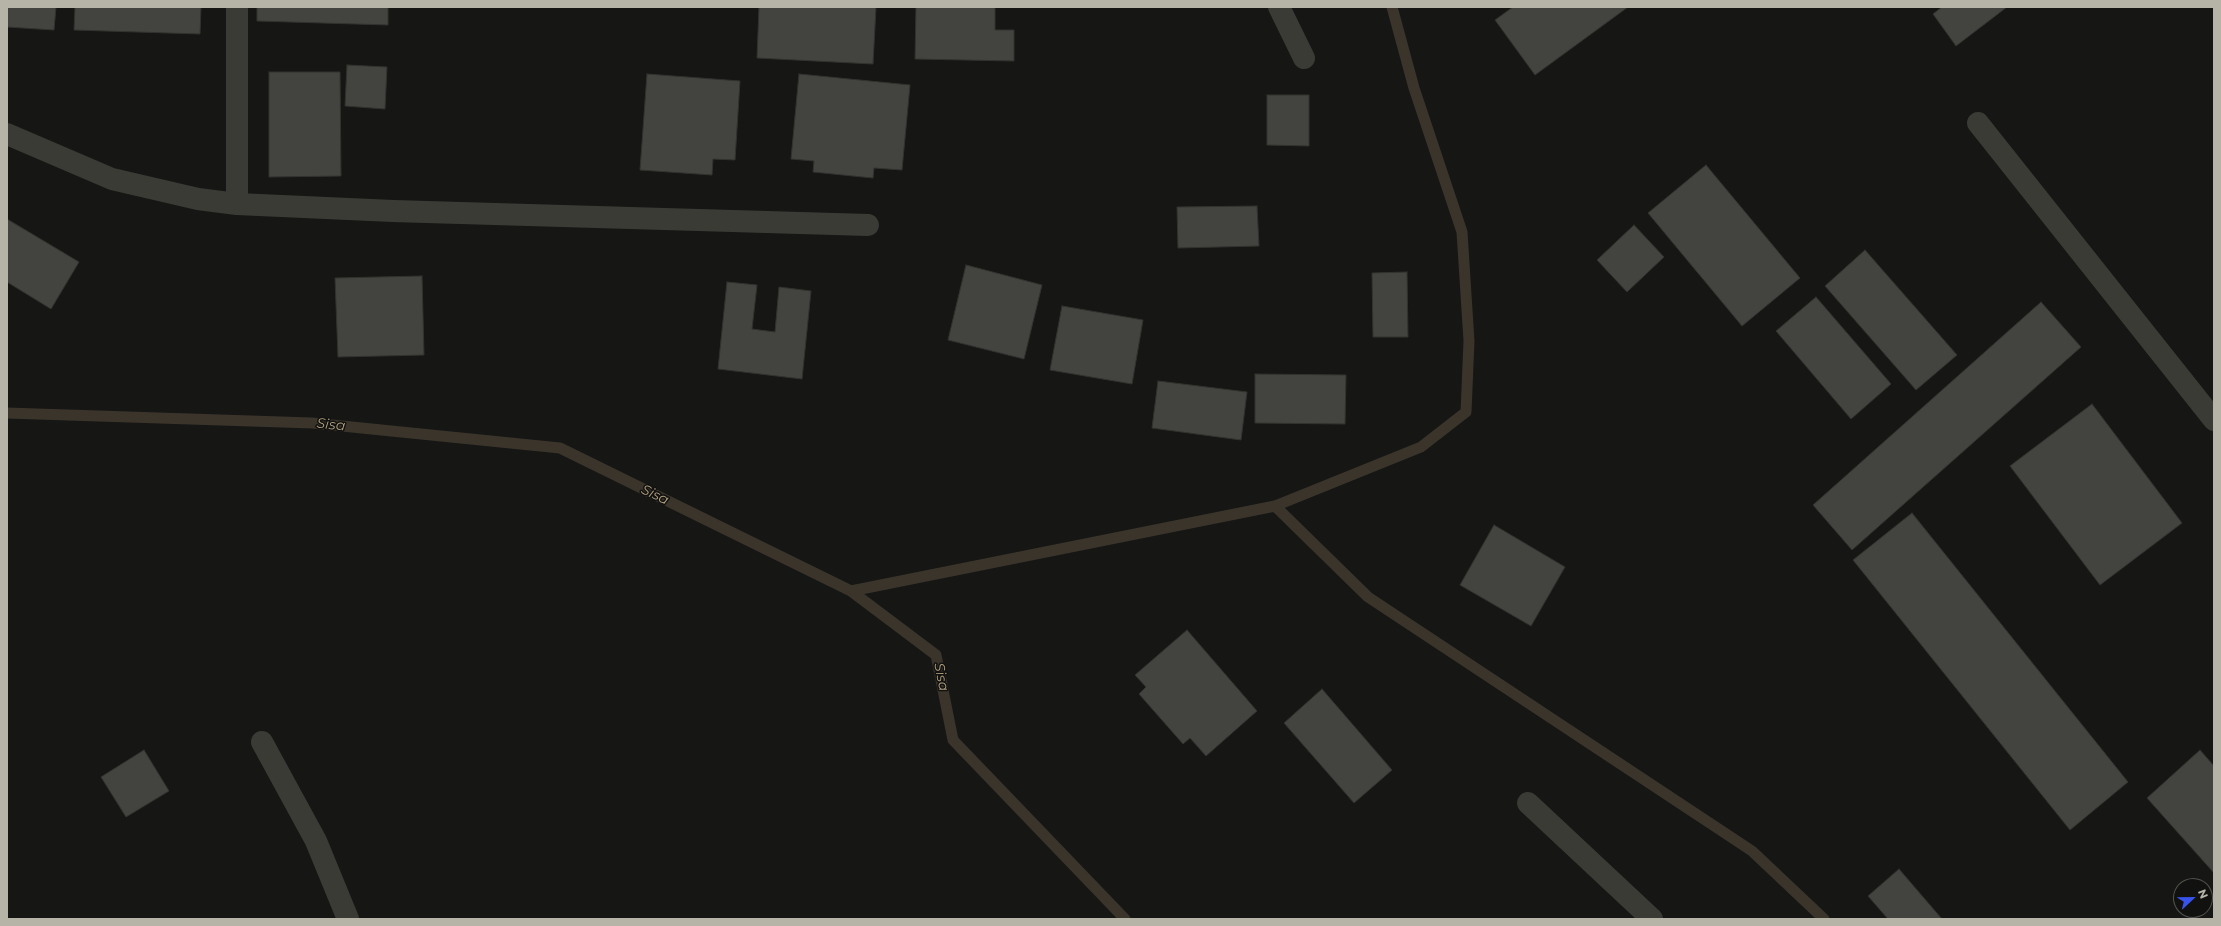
<!DOCTYPE html>
<html>
<head>
<meta charset="utf-8">
<style>
  body { margin:0 }
  #map { position:relative; width:2221px; height:926px; overflow:hidden; background:#161615; font-family:Montserrat,sans-serif }
  canvas { display:block }
  .frame { position:absolute; inset:0; border:8px solid #b6b4a7; pointer-events:none }
  .north { position:absolute; left:2173px; top:878px; width:40px; height:40px; box-sizing:border-box; background:#111110; border:1px solid #53524c; border-radius:50%; rotate:68deg; font-size:11px; font-weight:700; line-height:16px; text-align:center; color:#b6b4a7 }
  .north::after { content:''; display:block; margin:auto; width:14px; height:18px; background:#3853eb; clip-path:polygon(50% 0,100% 100%,50% 72%,0 100%) }
</style>
</head>
<body>
<div id="map">
<canvas width="2221" height="926"></canvas>
<div class="frame"></div>
<div class="north">N</div>
</div>
<script>
const c = document.querySelector('canvas').getContext('2d');
c.lineJoin = 'round';
const poly = rows => new Path2D(rows.map(r => 'M' + r).join(''));
function strokePath(path, color, width, dash) { c.strokeStyle = color; c.lineWidth = width; c.lineCap = dash ? 'butt' : 'round'; c.setLineDash(dash || []); c.stroke(path); }
function fill(path, color) { c.fillStyle = color; c.fill(path, 'evenodd'); }
function write(font, color, halo, rows, align = 'center') {
  c.font = font + ' Montserrat,sans-serif'; c.lineWidth = 3; c.setLineDash([]); c.textBaseline = 'middle'; c.strokeStyle = halo; c.fillStyle = color; for (const [text, x, y, turn = 0] of rows) {
    c.save(); c.translate(x, y); c.rotate((+turn || 0) * Math.PI / 180); c.textAlign = isNaN(turn) ? turn : align; if (halo) c.strokeText(text, 0, 0); c.fillText(text, 0, 0); c.restore();
  }
}
const stream = poly([
  [7,413,312,423,560,448,851,591,936,655,953,740,1125,919],
  [1275,506,1368,597,1752,851,1824,919],
  [851,591,1275,506,1421,447,1466,412,1469,341,1462,232,1414,88,1392,7]
]);
const building = poly([
  [7,7,56,7,54,30,7,27,7,7],
  [75,7,201,7,200,34,74,30,75,7],
  [257,7,388,7,388,25,257,21,257,7],
  [759,7,876,7,873,64,757,58,759,7],
  [916,7,995,7,995,30,1014,30,1014,61,915,59,916,7],
  [1513,7,1628,7,1535,75,1495,20,1513,7],
  [1942,7,2007,7,1956,46,1933,14,1942,7],
  [347,65,387,67,385,109,345,106,347,65],
  [269,72,340,72,341,176,269,177,269,72],
  [647,74,740,81,735,160,713,159,712,175,640,170,647,74],
  [799,74,910,85,902,170,874,168,873,178,813,172,814,161,791,159,799,74],
  [1267,95,1309,95,1309,146,1267,145,1267,95],
  [1706,165,1800,278,1742,326,1648,213,1706,165],
  [1257,206,1259,246,1178,248,1177,207,1257,206],
  [7,219,79,262,51,309,7,282,7,219],
  [1634,225,1664,257,1627,292,1597,260,1634,225],
  [1865,250,1957,355,1916,390,1825,286,1865,250],
  [966,265,1042,285,1024,359,948,340,966,265],
  [1407,272,1408,337,1373,337,1372,273,1407,272],
  [422,276,424,355,338,357,335,278,422,276],
  [727,282,757,285,752,329,775,332,779,287,811,291,802,379,718,369,727,282],
  [1816,297,1891,384,1851,419,1776,331,1816,297],
  [2041,302,2081,347,1852,550,1813,505,2041,302],
  [1062,306,1143,320,1132,384,1050,370,1062,306],
  [1255,374,1346,375,1345,424,1255,423,1255,374],
  [1158,381,1247,392,1241,440,1152,428,1158,381],
  [2092,404,2182,523,2100,585,2010,466,2092,404],
  [1912,513,2128,782,2070,830,1853,560,1912,513],
  [1494,525,1565,567,1531,626,1460,585,1494,525],
  [1187,630,1257,711,1206,756,1190,738,1183,744,1139,694,1146,687,1135,675,1187,630],
  [1322,689,1392,770,1354,803,1284,723,1322,689],
  [144,750,169,791,126,817,101,777,144,750],
  [2200,750,2214,766,2214,873,2147,798,2200,750],
  [1899,869,1942,919,1888,919,1868,896,1899,869]
]);
const minor = poly([
  [237,7,237,204],
  [1279,7,1304,58],
  [1978,123,2214,420],
  [7,134,112,179,198,199,237,204,393,211,868,225],
  [262,742,316,841,348,919],
  [1528,803,1652,919]
]);
const waterNames = [
  ["Sisa",331,425,6],
  ["Sisa",655,495,26],
  ["Sisa",941,677,79]
];
strokePath(stream, '#3a342b', 11);
fill(building, '#43433f');
strokePath(building, '#32322f', 1);
strokePath(minor, '#3b3b36', 22);
write('italic 14px', '#b09f7f', '#111110', waterNames);
</script>
</body>
</html>
